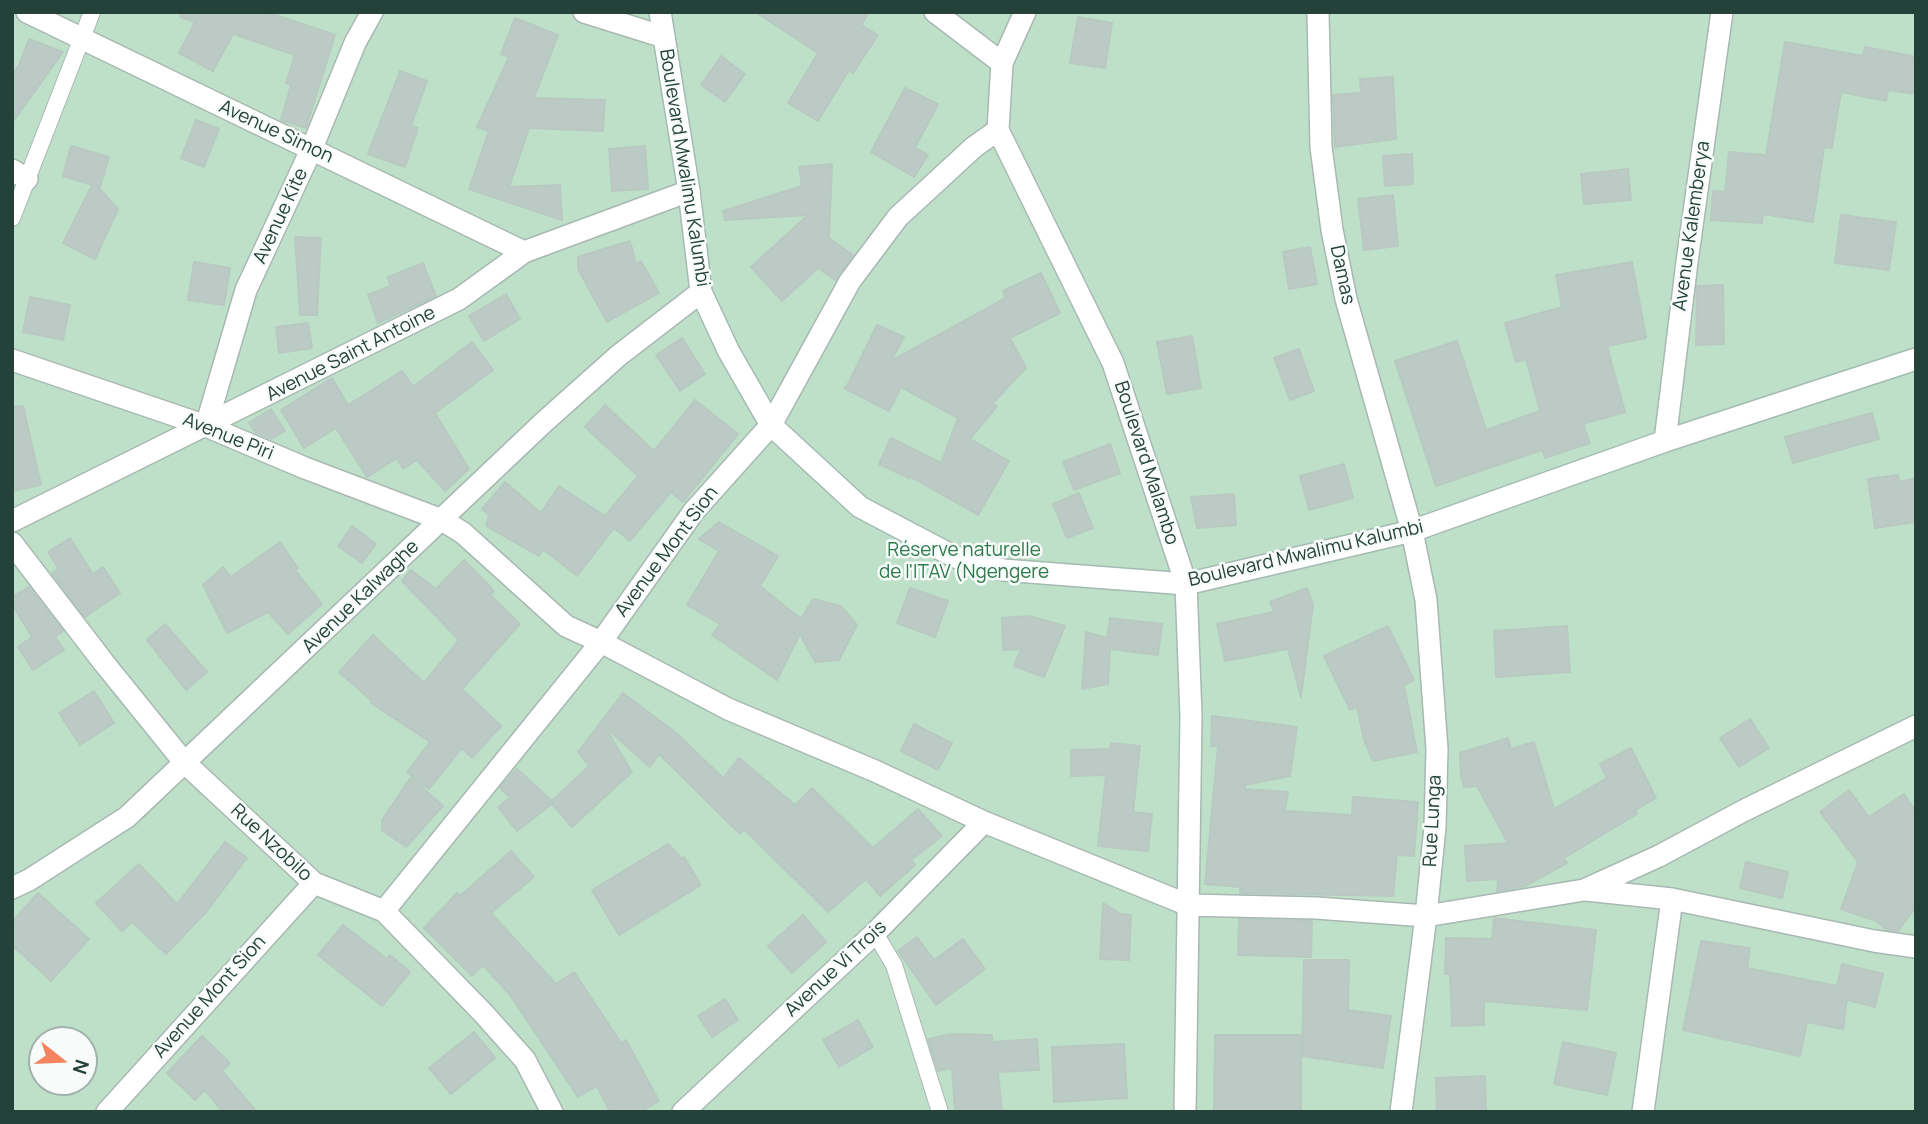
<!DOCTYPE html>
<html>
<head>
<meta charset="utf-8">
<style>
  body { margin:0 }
  #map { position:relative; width:1928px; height:1124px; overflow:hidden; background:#e6efeb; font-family:Manrope,sans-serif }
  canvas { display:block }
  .frame { position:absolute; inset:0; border:14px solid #24423a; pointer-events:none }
  .north { position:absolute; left:28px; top:1026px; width:70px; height:70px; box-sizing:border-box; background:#f7fbf9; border:2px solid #a3b1ad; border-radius:50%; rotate:108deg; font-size:19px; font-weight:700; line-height:28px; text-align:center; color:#24423a }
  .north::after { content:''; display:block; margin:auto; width:24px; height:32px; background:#f4845f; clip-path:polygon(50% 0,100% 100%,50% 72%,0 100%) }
</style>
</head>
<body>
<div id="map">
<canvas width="1928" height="1124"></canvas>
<div class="frame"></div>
<div class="north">N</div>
</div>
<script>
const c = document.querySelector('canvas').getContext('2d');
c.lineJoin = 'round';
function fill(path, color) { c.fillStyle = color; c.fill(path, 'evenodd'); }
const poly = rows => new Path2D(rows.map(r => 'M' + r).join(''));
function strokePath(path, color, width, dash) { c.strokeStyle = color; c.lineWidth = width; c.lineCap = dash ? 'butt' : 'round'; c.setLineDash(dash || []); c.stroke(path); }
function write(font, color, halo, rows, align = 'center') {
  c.font = font + ' Manrope,sans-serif'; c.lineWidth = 5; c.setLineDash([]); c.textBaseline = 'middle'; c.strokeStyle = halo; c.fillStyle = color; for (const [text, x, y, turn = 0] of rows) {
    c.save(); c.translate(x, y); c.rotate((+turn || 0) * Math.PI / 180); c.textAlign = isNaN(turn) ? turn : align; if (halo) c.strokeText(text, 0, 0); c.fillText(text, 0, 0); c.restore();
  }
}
const green = poly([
  [12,12,1916,12,1916,1112,12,1112],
  [42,1040,84,1040,84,1082,42,1082]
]);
const building = poly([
  [181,12,267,12,335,35,306,128,281,120,291,85,286,83,295,55,233,34,213,71,179,53,195,22,180,17,181,12],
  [755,12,869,12,861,25,878,35,853,73,849,70,818,121,788,103,818,53,755,12],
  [1078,17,1112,23,1105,68,1070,63,1078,17],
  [515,18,558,35,534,98,605,100,603,131,529,128,509,187,560,185,562,220,469,189,489,131,477,127,509,57,501,54,515,18],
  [29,39,63,52,12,123,12,75,19,65,29,39],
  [1785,42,1863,56,1865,47,1916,57,1916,94,1888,90,1886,101,1841,92,1832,148,1824,147,1813,222,1763,214,1762,223,1711,220,1713,191,1725,192,1729,152,1766,155,1785,42],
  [721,56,745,74,725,102,701,85,721,56],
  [400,71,427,81,411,126,418,128,405,167,368,154,400,71],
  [1393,77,1396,139,1335,147,1333,95,1361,93,1360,79,1393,77],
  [905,88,938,104,915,148,928,155,914,177,871,152,905,88],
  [196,120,219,129,204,167,181,158,196,120],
  [71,146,109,157,100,187,97,186,118,209,95,259,63,243,92,185,63,176,71,146],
  [645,146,648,189,612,191,609,149,645,146],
  [1412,154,1413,184,1385,186,1383,156,1412,154],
  [832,164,829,238,853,255,835,280,818,268,782,301,751,267,808,215,725,220,723,211,802,186,799,167,832,164],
  [1628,169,1631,200,1584,204,1581,174,1628,169],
  [1393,195,1398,246,1364,250,1358,199,1393,195],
  [1841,215,1896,222,1889,270,1835,263,1841,215],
  [295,237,321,238,317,315,300,315,295,237],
  [630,241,636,264,641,261,659,293,607,322,578,269,578,257,630,241],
  [1310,247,1317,284,1289,289,1283,252,1310,247],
  [194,262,230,268,224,305,188,300,194,262],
  [1632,262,1646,338,1607,346,1625,412,1583,424,1590,443,1545,458,1542,450,1436,486,1395,361,1457,341,1486,430,1540,411,1526,359,1516,362,1505,323,1562,307,1556,275,1632,262],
  [423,263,436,296,378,323,368,295,390,286,388,277,423,263],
  [1041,273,1060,313,1010,338,1026,368,992,404,997,406,970,439,1009,461,978,515,909,476,909,478,879,464,891,438,941,463,958,418,901,387,889,411,844,388,847,386,877,325,904,337,891,361,1006,298,1003,291,1041,273],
  [1723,285,1724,344,1696,345,1697,286,1723,285],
  [506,294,520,319,484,341,469,316,506,294],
  [30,297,70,305,63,340,23,332,30,297],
  [308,323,312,348,279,353,276,327,308,323],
  [1192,336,1201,388,1167,394,1157,342,1192,336],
  [682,338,705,374,680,391,656,355,682,338],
  [472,342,493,370,435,413,469,469,445,491,417,460,403,469,397,458,367,477,336,428,304,448,281,410,332,378,348,405,402,371,413,387,472,342],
  [1299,349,1314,391,1290,400,1274,358,1299,349],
  [695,400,738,434,683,502,671,492,630,541,614,528,577,576,543,549,539,556,486,526,489,515,482,509,505,482,541,513,559,486,605,516,638,476,585,427,605,405,654,451,695,400],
  [23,406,41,485,12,491,12,407,23,406],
  [271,409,285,431,271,439,255,432,249,423,271,409],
  [1872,413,1879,439,1793,463,1785,437,1872,413],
  [1110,444,1120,473,1074,490,1063,462,1110,444],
  [1344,464,1353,498,1309,510,1300,476,1344,464],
  [1898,475,1899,482,1916,478,1916,522,1875,528,1868,479,1898,475],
  [1079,493,1093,528,1067,538,1053,504,1079,493],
  [1234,494,1236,525,1197,528,1191,497,1234,494],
  [719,522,778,556,760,586,801,619,813,599,841,606,857,625,839,660,815,662,800,634,777,680,712,635,720,624,687,605,719,551,699,539,719,522],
  [352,526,376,544,362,563,338,546,352,526],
  [70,538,93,574,103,567,120,593,85,617,52,573,59,569,48,552,70,538],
  [280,542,298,568,295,570,322,604,288,634,268,612,227,633,203,585,223,567,231,577,280,542],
  [464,560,494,591,490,595,520,624,462,689,501,726,472,758,462,748,429,789,407,772,430,742,371,703,372,701,339,672,373,635,424,683,459,640,402,581,411,570,436,589,464,560],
  [29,587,63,631,55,637,64,650,33,670,18,647,32,637,12,604,12,597,29,587],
  [910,588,948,601,935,637,897,623,910,588],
  [1307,588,1313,605,1301,697,1288,649,1225,661,1217,624,1274,612,1270,602,1307,588],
  [1029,616,1065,626,1044,677,1014,666,1021,649,1003,650,1002,618,1029,616],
  [1110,618,1162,624,1158,655,1110,649,1108,684,1082,689,1086,632,1107,638,1110,618],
  [165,624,207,672,186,690,147,640,165,624],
  [1388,626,1414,680,1404,685,1417,752,1373,761,1364,740,1357,707,1350,710,1324,656,1388,626],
  [1567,626,1570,672,1496,677,1494,631,1567,626],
  [94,691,114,723,80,745,59,713,94,691],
  [623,693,675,732,723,778,739,758,795,805,812,788,873,848,918,809,942,836,911,860,915,865,880,896,866,879,828,912,744,829,740,834,659,754,650,767,605,727,632,772,572,827,552,804,517,831,498,807,510,798,500,788,517,769,552,801,589,766,578,752,623,693],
  [1212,716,1297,727,1290,776,1245,785,1245,789,1288,792,1285,811,1352,815,1353,797,1418,802,1414,856,1397,855,1393,896,1240,893,1240,887,1205,884,1218,746,1211,746,1212,716],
  [1750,719,1769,748,1739,767,1720,738,1750,719],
  [914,724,952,743,938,770,901,751,914,724],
  [1508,738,1511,749,1534,742,1554,809,1607,778,1600,764,1631,748,1656,798,1635,810,1637,814,1564,858,1567,863,1525,886,1497,891,1498,879,1467,881,1465,846,1508,843,1477,786,1464,787,1461,776,1460,753,1508,738],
  [1111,743,1140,746,1133,812,1152,814,1148,851,1098,846,1106,775,1071,776,1071,750,1110,749,1111,743],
  [411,777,443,806,406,847,382,830,382,820,411,777],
  [1849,790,1869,817,1904,794,1916,812,1916,907,1898,931,1887,930,1876,921,1841,909,1858,862,1820,812,1849,790],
  [225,842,247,858,207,911,166,954,132,922,122,931,96,903,139,864,177,904,225,842],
  [668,844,682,859,684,857,701,885,619,935,592,890,668,844],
  [511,851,534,877,491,913,556,984,574,972,621,1043,626,1040,659,1101,640,1112,610,1112,597,1086,578,1097,510,995,483,965,472,976,424,928,457,893,460,896,511,851],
  [1746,862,1788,872,1782,898,1740,888,1746,862],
  [38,893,89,939,51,981,12,945,12,922,38,893],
  [1103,903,1121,914,1131,915,1129,960,1100,959,1103,903],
  [803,915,826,942,792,973,768,946,803,915],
  [1494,918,1596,930,1587,1010,1484,1001,1484,1025,1452,1026,1450,974,1445,974,1446,938,1492,939,1494,918],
  [1239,919,1312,921,1311,957,1238,955,1239,919],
  [343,925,387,959,390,955,410,972,382,1006,318,955,343,925],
  [917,937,934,960,963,939,985,969,936,1005,898,951,917,937],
  [1701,941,1750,948,1747,968,1837,986,1842,964,1883,974,1875,1007,1847,1000,1843,1029,1807,1022,1800,1056,1683,1030,1701,941],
  [1304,960,1349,960,1348,1010,1391,1016,1383,1068,1302,1056,1304,960],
  [725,999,738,1020,712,1037,698,1016,725,999],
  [858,1020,873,1047,839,1067,823,1040,858,1020],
  [474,1032,495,1058,451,1094,429,1068,474,1032],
  [951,1034,992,1035,992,1042,1037,1039,1039,1070,998,1072,1002,1112,955,1112,952,1068,938,1071,928,1039,951,1034],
  [1215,1035,1301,1035,1301,1112,1214,1112,1215,1035],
  [202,1036,230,1063,222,1071,257,1112,223,1112,205,1090,195,1100,167,1073,202,1036],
  [1563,1042,1616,1053,1607,1095,1554,1084,1563,1042],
  [1124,1044,1127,1098,1054,1102,1052,1047,1124,1044],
  [1485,1076,1486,1111,1437,1112,1436,1078,1485,1076]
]);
const lane = poly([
  [12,218,92,12],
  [875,933,894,965,940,1112]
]);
const street = poly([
  [27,12,524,252],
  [584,12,664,37],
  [935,12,1002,63],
  [1025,12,1002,63,998,130,1113,363,1186,584,1191,716,1185,1112],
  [1318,12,1321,147,1332,230,1346,299,1412,531,1426,600,1437,749,1435,827,1426,916,1401,1112],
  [12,170,27,179],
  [12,360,206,426,305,468,442,520,463,533,566,626,601,642,728,709,875,771,984,822,1188,905,1316,908,1426,916,1584,890,1659,856,1743,811,1916,726],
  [206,426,246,290,312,148,355,43,372,12],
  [1665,441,1687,262,1722,12],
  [12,521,459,299,524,252,689,191],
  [12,543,104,663,184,762,314,883,384,911,484,1014,525,1060,552,1112],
  [12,888,29,880,127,817,544,422,618,356,701,292],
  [1586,890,1672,899,1874,941,1916,947],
  [384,911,601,642,694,511,771,425,850,281,898,217,974,147,998,130],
  [107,1112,314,883],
  [683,1112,875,933,984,822],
  [1643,1112,1672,899]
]);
const secondary = poly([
  [660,12,689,191,701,292,729,352,771,425,860,507,955,557,1003,570,1186,584,1412,531,1665,441,1916,359]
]);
const streetNames = [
  ["Avenue Simon",276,132,25],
  ["Boulevard Mwalimu Kalumbi",684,168,81],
  ["Avenue Kite",281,216,-65],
  ["Avenue Kalemberya",1692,226,-82],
  ["Damas",1342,275,78],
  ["Avenue Saint Antoine",351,354,-27],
  ["Avenue Piri",228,437,22],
  ["Boulevard Malambo",1146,463,72],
  ["Avenue Mont Sion",667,552,-53],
  ["Boulevard Mwalimu Kalumbi",1306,554,-13],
  ["Avenue Kalwaghe",361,597,-44],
  ["Rue Lunga",1433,821,-87],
  ["Rue Nzobilo",271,843,43],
  ["Avenue Vi Trois",836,969,-43],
  ["Avenue Mont Sion",210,997,-48]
];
const parkNames = [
  ["Réserve naturelle",964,551],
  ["de l'ITAV (Ngengere",964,573]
];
fill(green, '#bfe0c8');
fill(building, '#bbcac4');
strokePath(building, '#b8c9c2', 2);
strokePath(lane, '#a8b8b2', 18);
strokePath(street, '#a8b8b2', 24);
strokePath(secondary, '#a4bbb3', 24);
strokePath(lane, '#fff', 16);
strokePath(street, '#fff', 21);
strokePath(secondary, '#fff', 21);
write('19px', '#24423a', '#f7fbf9', streetNames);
write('19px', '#2d7a4b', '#f7fbf9', parkNames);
</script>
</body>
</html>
